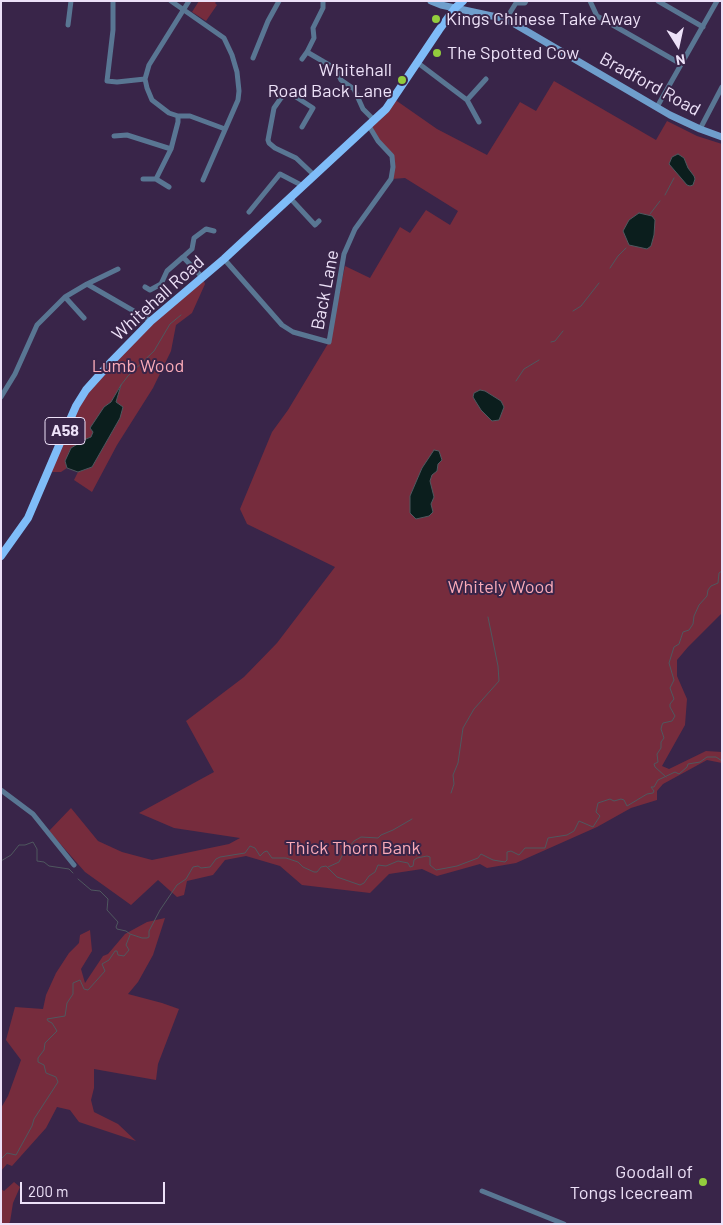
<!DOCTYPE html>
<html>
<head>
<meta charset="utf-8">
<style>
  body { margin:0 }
  #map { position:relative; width:723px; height:1225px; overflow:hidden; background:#392549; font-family:Barlow,sans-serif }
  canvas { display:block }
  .frame { position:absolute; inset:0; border:2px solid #ede1f8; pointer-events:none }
  .north { position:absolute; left:653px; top:20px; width:50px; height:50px; -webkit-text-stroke:4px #392549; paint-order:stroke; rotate:170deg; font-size:14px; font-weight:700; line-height:20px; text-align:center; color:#ede1f8 }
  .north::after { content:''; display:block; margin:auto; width:18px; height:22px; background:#ede1f8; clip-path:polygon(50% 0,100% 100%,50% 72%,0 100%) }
  .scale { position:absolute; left:20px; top:1182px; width:145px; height:22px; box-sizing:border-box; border:2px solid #ede1f8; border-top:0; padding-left:6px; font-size:15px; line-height:18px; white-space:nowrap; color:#ede1f8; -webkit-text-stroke:4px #392549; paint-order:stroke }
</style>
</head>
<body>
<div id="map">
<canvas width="723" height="1225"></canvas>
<div class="frame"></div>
<div class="north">N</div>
<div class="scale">200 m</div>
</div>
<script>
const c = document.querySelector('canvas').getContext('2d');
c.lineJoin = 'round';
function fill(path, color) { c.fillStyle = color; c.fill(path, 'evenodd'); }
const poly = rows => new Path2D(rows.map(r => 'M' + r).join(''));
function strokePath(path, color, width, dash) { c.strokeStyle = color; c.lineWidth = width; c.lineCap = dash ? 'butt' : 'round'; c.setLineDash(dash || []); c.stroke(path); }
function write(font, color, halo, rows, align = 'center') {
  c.font = font + ' Barlow,sans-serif'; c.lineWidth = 4; c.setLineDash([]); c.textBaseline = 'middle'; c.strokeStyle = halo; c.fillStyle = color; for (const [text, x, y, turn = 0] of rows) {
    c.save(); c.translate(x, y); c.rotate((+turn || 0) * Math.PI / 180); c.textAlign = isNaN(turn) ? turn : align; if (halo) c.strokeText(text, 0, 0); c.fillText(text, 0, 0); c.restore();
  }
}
const green = poly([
  [199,1,217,1,215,3,217,5,206,21,192,12],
  [554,81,656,140,667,121,697,136,722,144,722,613,688,647,677,660,677,676,687,699,685,725,662,766,669,769,706,751,722,752,722,763,707,760,663,784,657,791,657,800,631,808,597,827,516,863,487,868,480,864,437,876,422,869,389,874,370,893,302,885,280,866,246,856,225,860,213,875,187,881,184,895,177,897,158,880,131,905,85,872,49,831,71,808,98,841,122,852,152,860,229,844,240,838,174,828,139,813,214,772,186,721,244,677,277,643,335,567,247,524,240,509,272,432,288,410,329,342,345,266,370,278,400,227,410,233,426,210,450,225,458,211,405,178,391,179,392,156,369,126,394,99,437,129,487,155,520,102,536,111],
  [203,278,205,284,192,313,176,325,171,351,153,388,117,445,92,492,74,480,78,472,92,467,120,418,116,402,121,385,111,402,104,408,90,428,93,432,91,437,86,439,71,448,65,461,67,468,61,472,48,472,76,406,112,361],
  [165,918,153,955,138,982,128,994,162,1003,179,1009,158,1064,156,1080,94,1069,94,1088,91,1100,94,1112,118,1124,136,1141,79,1122,70,1110,57,1107,46,1128,12,1166,7,1164,1,1171,1,1108,8,1096,21,1060,6,1040,15,1007,43,1009,46,995,56,973,69,953,79,943,80,935,90,930,92,951,81,969,85,983,103,956,108,954,125,934,147,922],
  [14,1182,20,1187,13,1203,10,1222,8,1224,1,1224,1,1189,4,1191]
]);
const water = poly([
  [678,154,684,158,688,168,694,176,695,179,693,185,690,186,687,185,669,164,672,157,678,154],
  [639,213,652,216,655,220,654,235,651,246,647,249,629,245,623,231,629,220,639,213],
  [121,385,116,402,123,407,120,418,92,467,78,472,67,468,65,461,71,448,86,439,91,437,93,432,90,428,104,407,111,402,121,385],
  [480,390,485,391,501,401,504,407,499,420,492,421,481,410,476,402,473,397,474,393,480,390],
  [434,450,439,451,442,460,438,464,437,471,432,475,430,481,434,497,431,504,433,512,429,516,416,519,410,513,410,496,422,468,434,450]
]);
const stream = poly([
  [665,195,674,178],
  [650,214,660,201],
  [610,268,618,256,626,248],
  [573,311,581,306,599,283],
  [551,342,555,341,563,331],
  [516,381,524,369,539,360],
  [121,385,128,376,154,351,170,324,181,315],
  [666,777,655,767,654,764,658,762,657,754,661,748,661,742,664,738,661,729,662,725,663,723,672,721,675,716,670,707,670,704,674,699,670,688,674,680,669,663,674,647,679,644,683,632,689,630,693,624,694,616,699,605,707,596,708,590,711,586,718,583,719,573,722,571],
  [451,793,454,784,453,775,458,763,463,728,474,709,499,681,498,666,488,617],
  [1,861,11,855,19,845,25,845,33,842,37,849,37,861,44,862,49,866,69,869,73,873],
  [328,867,339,862,347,846,350,846,354,841,361,837,378,838,381,835,393,830,412,819],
  [78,879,91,890,100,891,108,899,107,910,118,922,116,927,117,929,126,931,130,934,142,938,147,938,149,937,149,931,160,910,177,885,186,879,193,867,198,866,201,868,210,867,216,859,220,857,245,853,250,846,255,848,260,856,264,852,267,851,272,858,286,858,298,862,303,867,314,872,317,872,321,867,326,866,337,877,360,885,364,883,369,876,375,872,378,865,386,866,398,861,408,863,410,867,413,866,414,860,417,858,427,856,430,857,430,865,436,870,457,866,478,858,481,854,493,860,505,862,507,860,507,852,511,851,519,855,525,848,545,848,548,838,567,835,574,831,579,821,593,827,600,816,596,812,598,803,610,799,614,801,621,799,624,800,627,806,647,794,653,793,654,791,651,787,654,787,658,780,675,772,679,774,687,767,688,764,700,762,707,757,716,757,722,761],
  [1,1159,7,1153,16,1155,32,1126,34,1119,58,1082,56,1077,46,1073,44,1065,38,1062,38,1058,44,1050,45,1043,57,1031,52,1023,48,1021,47,1019,65,1016,67,1003,73,994,73,983,80,980,84,989,88,990,105,971,102,964,109,960,115,951,117,951,118,955,124,956,129,950,126,945,130,935]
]);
const minor = poly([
  [113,1,113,30,107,81,117,82,145,79],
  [171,1,224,38,232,55,237,72,239,91,238,100,203,180],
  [189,1,149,65,145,79,147,88,152,100,169,113,178,116,190,116,225,129],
  [590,1,597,16,681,64],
  [658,1,703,27],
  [506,19,516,3,525,3,526,1],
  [68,25,71,1],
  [307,52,336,69,341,80,354,89,363,109,375,121],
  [253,58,268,21,279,1],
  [302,59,307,52,314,38,313,28,323,8,323,1],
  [418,63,467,100,486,79],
  [467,100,479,122],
  [657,107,717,1],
  [302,127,313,108,296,97,289,94,284,96,281,98,274,108,268,140,269,143,275,148,296,158,314,175],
  [700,129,722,87],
  [114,136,127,135,171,149],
  [143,179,156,179],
  [156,179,171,149,178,122,178,116],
  [156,179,169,187],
  [290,198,315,225,319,221],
  [249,212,280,174,303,186],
  [183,257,192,249,194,238,206,229,214,231],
  [224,259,282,325,293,332,329,342,344,254,355,229,391,179,393,167,392,156,378,141,369,126],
  [87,284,151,321],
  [145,287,150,290,161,284,167,271,183,257,203,278],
  [65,297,84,318],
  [1,397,15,374,37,325,65,297,87,284,118,269],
  [1,790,33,814,74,865],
  [482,1191,564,1224]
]);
const secondary = poly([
  [431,1,441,5,506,19,670,115,700,129,722,137]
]);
const primary = poly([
  [1,556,28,518,69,422,76,406,86,390,112,361,151,321,224,259,386,109,439,30,455,8,463,1]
]);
const markers = [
  [436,19,5,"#93cd3d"],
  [437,53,5,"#93cd3d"],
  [402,80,5,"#93cd3d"],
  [703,1182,5,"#93cd3d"]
];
const shields = [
  [65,431,40]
];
const shieldNames = [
  ["A58",65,431]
];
const poiNames = [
  ["Kings Chinese Take Away",446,19],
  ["The Spotted Cow",447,53],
  ["Whitehall",392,70,"right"],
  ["Road Back Lane",392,91,"right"],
  ["Goodall of",693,1172,"right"],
  ["Tongs Icecream",693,1193,"right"]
];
const streetNames = [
  ["Bradford Road",650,84,29],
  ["Back Lane",325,290,-79],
  ["Whitehall Road",158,298,-42]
];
const parkNames = [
  ["Lumb Wood",138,366],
  ["Whitely Wood",501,587],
  ["Thick Thorn Bank",353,848]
];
fill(green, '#762c3d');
fill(water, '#0b1e1d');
strokePath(water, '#4f585f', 1);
strokePath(stream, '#4f585f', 1);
strokePath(minor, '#597693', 5);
strokePath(secondary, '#6f9ecc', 7);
strokePath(primary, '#7fbcf8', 8);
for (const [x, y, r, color] of markers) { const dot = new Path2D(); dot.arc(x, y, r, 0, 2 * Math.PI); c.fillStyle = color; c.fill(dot); strokePath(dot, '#392549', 2); }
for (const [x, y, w] of shields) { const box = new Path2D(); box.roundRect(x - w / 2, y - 13.5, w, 27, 4); c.fillStyle = '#392549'; c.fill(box); strokePath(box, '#ede1f8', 1); }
write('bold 16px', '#ede1f8', null, shieldNames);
write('18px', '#ede1f8', '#392549', poiNames, 'left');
write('18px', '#ede1f8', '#392549', streetNames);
write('18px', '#faabb8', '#392549', parkNames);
</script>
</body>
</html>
